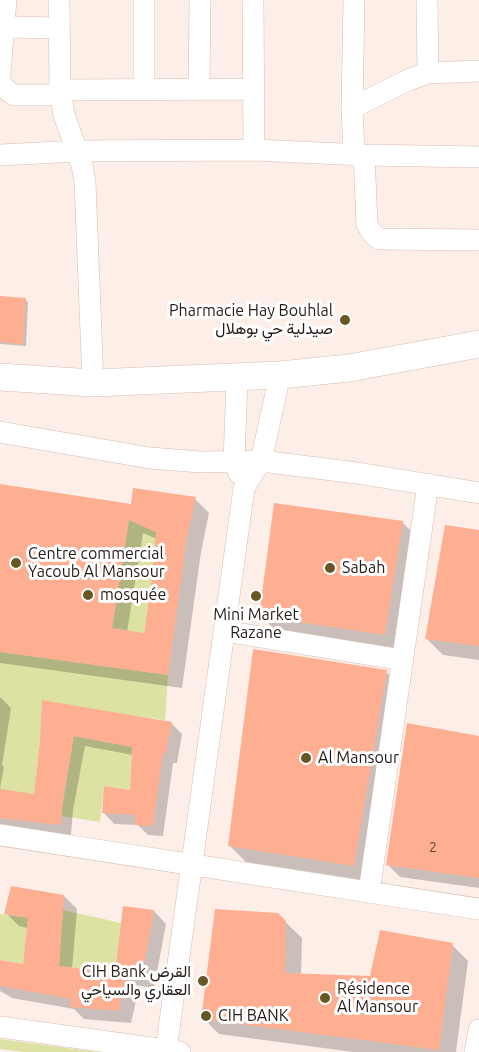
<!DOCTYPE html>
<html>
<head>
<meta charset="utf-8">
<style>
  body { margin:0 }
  canvas { display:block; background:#fdeee8 }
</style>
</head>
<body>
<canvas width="479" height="1052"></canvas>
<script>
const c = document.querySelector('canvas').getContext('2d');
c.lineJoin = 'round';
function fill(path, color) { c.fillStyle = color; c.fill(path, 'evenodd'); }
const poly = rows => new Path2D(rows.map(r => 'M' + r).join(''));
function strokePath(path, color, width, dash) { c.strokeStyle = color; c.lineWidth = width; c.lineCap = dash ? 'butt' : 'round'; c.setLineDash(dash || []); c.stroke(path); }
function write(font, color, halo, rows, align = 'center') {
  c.font = font + ' Ubuntu,Vazirmatn,sans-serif'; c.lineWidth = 6; c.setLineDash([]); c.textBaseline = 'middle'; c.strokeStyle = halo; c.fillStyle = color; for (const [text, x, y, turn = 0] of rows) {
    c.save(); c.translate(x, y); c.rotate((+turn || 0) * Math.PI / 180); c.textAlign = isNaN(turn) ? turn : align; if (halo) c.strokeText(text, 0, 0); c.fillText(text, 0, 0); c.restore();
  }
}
const green = poly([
  [129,520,156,532,151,585,144,633,112,628],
  [0,652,168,675,165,720,106,712,40,742,34,794,0,791],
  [67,735,132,747,130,790,104,786,100,822,61,816,72,747],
  [63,910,121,923,115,973,59,966],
  [0,914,28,918,23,964,0,960],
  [0,1039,96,1052,23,1052,0,1049]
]);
const shadow = poly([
  [0,298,25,299,28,302,26,346,0,344],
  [0,485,132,506,195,499,209,513,201,552,182,688,0,663],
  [143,533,157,539,145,635,127,632],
  [402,522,418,538,401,650,276,631,260,615],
  [479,532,479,660,443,655,427,639],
  [386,672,402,688,370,881,246,862,230,846],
  [0,697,11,708,2,765,4,767,0,789,35,795,44,702,171,723,182,734,177,763,173,763,163,836,148,835,138,825,114,824,104,813,131,792,133,755,85,746,73,810,71,835,0,828],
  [479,738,479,888,400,877,387,864],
  [64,896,77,909,72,969,120,975,117,971,154,911,166,924,154,988,135,985,139,988,131,1023,84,1019,74,1009,12,998,0,991,0,961,24,965,28,928,19,926,6,913],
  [277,914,302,938,301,975,371,978,452,945,468,961,456,1052,353,1052,219,1034,203,1018]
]);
const building = poly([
  [0,296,26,298,23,344,0,342],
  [0,484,131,504,133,488,196,497,187,537,168,675,0,652],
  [129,520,156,532,151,585,144,633,112,628],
  [274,503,403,521,385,635,259,616],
  [445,525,479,530,479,646,425,639],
  [253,649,387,670,354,866,228,846],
  [42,700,172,722,166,753,163,753,153,826,135,825,135,815,102,813,104,786,130,790,132,747,74,736,63,799,61,825,0,818,0,789,34,794,40,742],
  [407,723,479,736,479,878,386,865],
  [11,886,64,895,59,966,126,974,119,1011,70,1007,71,999,0,986,0,960,23,964,25,944,28,918,4,914],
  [123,906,154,910,142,976,115,972],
  [215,909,278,913,286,921,285,973,370,976,380,930,453,943,439,1050,201,1019]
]);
const minor = poly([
  [59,0,60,90,64,115,82,165,85,182,93,383],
  [144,0,144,89],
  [253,0,254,150],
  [354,0,352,108,354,155],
  [427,0,428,73],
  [4,27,59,28],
  [0,72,0,81,4,88,14,95,61,95],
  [0,72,6,0],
  [199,89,200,0],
  [60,90,253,89],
  [352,108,408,80,428,73,479,71],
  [0,155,78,151,254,150,364,155,479,157],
  [364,155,367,224,372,233,379,239,479,240],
  [237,378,234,462,239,473],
  [0,432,150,458,200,462,261,461,357,473,479,493],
  [224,631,403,660],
  [0,835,479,909],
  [369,892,428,484],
  [0,1027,180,1052],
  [166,1050,244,488,261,461,280,375],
  [475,1052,479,1030]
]);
const major = poly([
  [0,377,93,383,280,375,349,368,479,344]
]);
const markers = [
  [345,320,6,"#685725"],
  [16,563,6,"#685725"],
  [330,568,6,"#685725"],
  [88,595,6,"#685725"],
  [256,596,6,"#685725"],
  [306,758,6,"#685725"],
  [203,981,6,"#685725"],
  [325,998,6,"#685725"],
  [206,1016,6,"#685725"]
];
const numberNames = [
  ["2",433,847]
];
const poiNames = [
  ["Pharmacie Hay Bouhlal",333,311,"right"],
  ["صيدلية حي بوهلال",333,329,"right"],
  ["Centre commercial",28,554],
  ["Yacoub Al Mansour",28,572],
  ["Sabah",342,568],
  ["mosquée",100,595],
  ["Mini Market",256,615,"center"],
  ["Razane",256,633,"center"],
  ["Al Mansour",318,758],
  ["CIH Bank القرض",191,972,"right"],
  ["العقاري والسياحي",191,990,"right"],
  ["Résidence",337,989],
  ["Al Mansour",337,1007],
  ["CIH BANK",218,1016]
];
fill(green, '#dde1a2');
fill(shadow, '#0003');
fill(building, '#ffaf91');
strokePath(minor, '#d4bcb1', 22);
strokePath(major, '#d4bcb1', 28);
strokePath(minor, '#fff', 21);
strokePath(major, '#fff', 27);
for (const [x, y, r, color] of markers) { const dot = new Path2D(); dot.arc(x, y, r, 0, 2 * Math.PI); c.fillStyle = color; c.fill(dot); strokePath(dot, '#fff', 2); }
write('14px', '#5c4136', null, numberNames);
write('16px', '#251c18', '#fff', poiNames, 'left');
</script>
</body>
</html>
